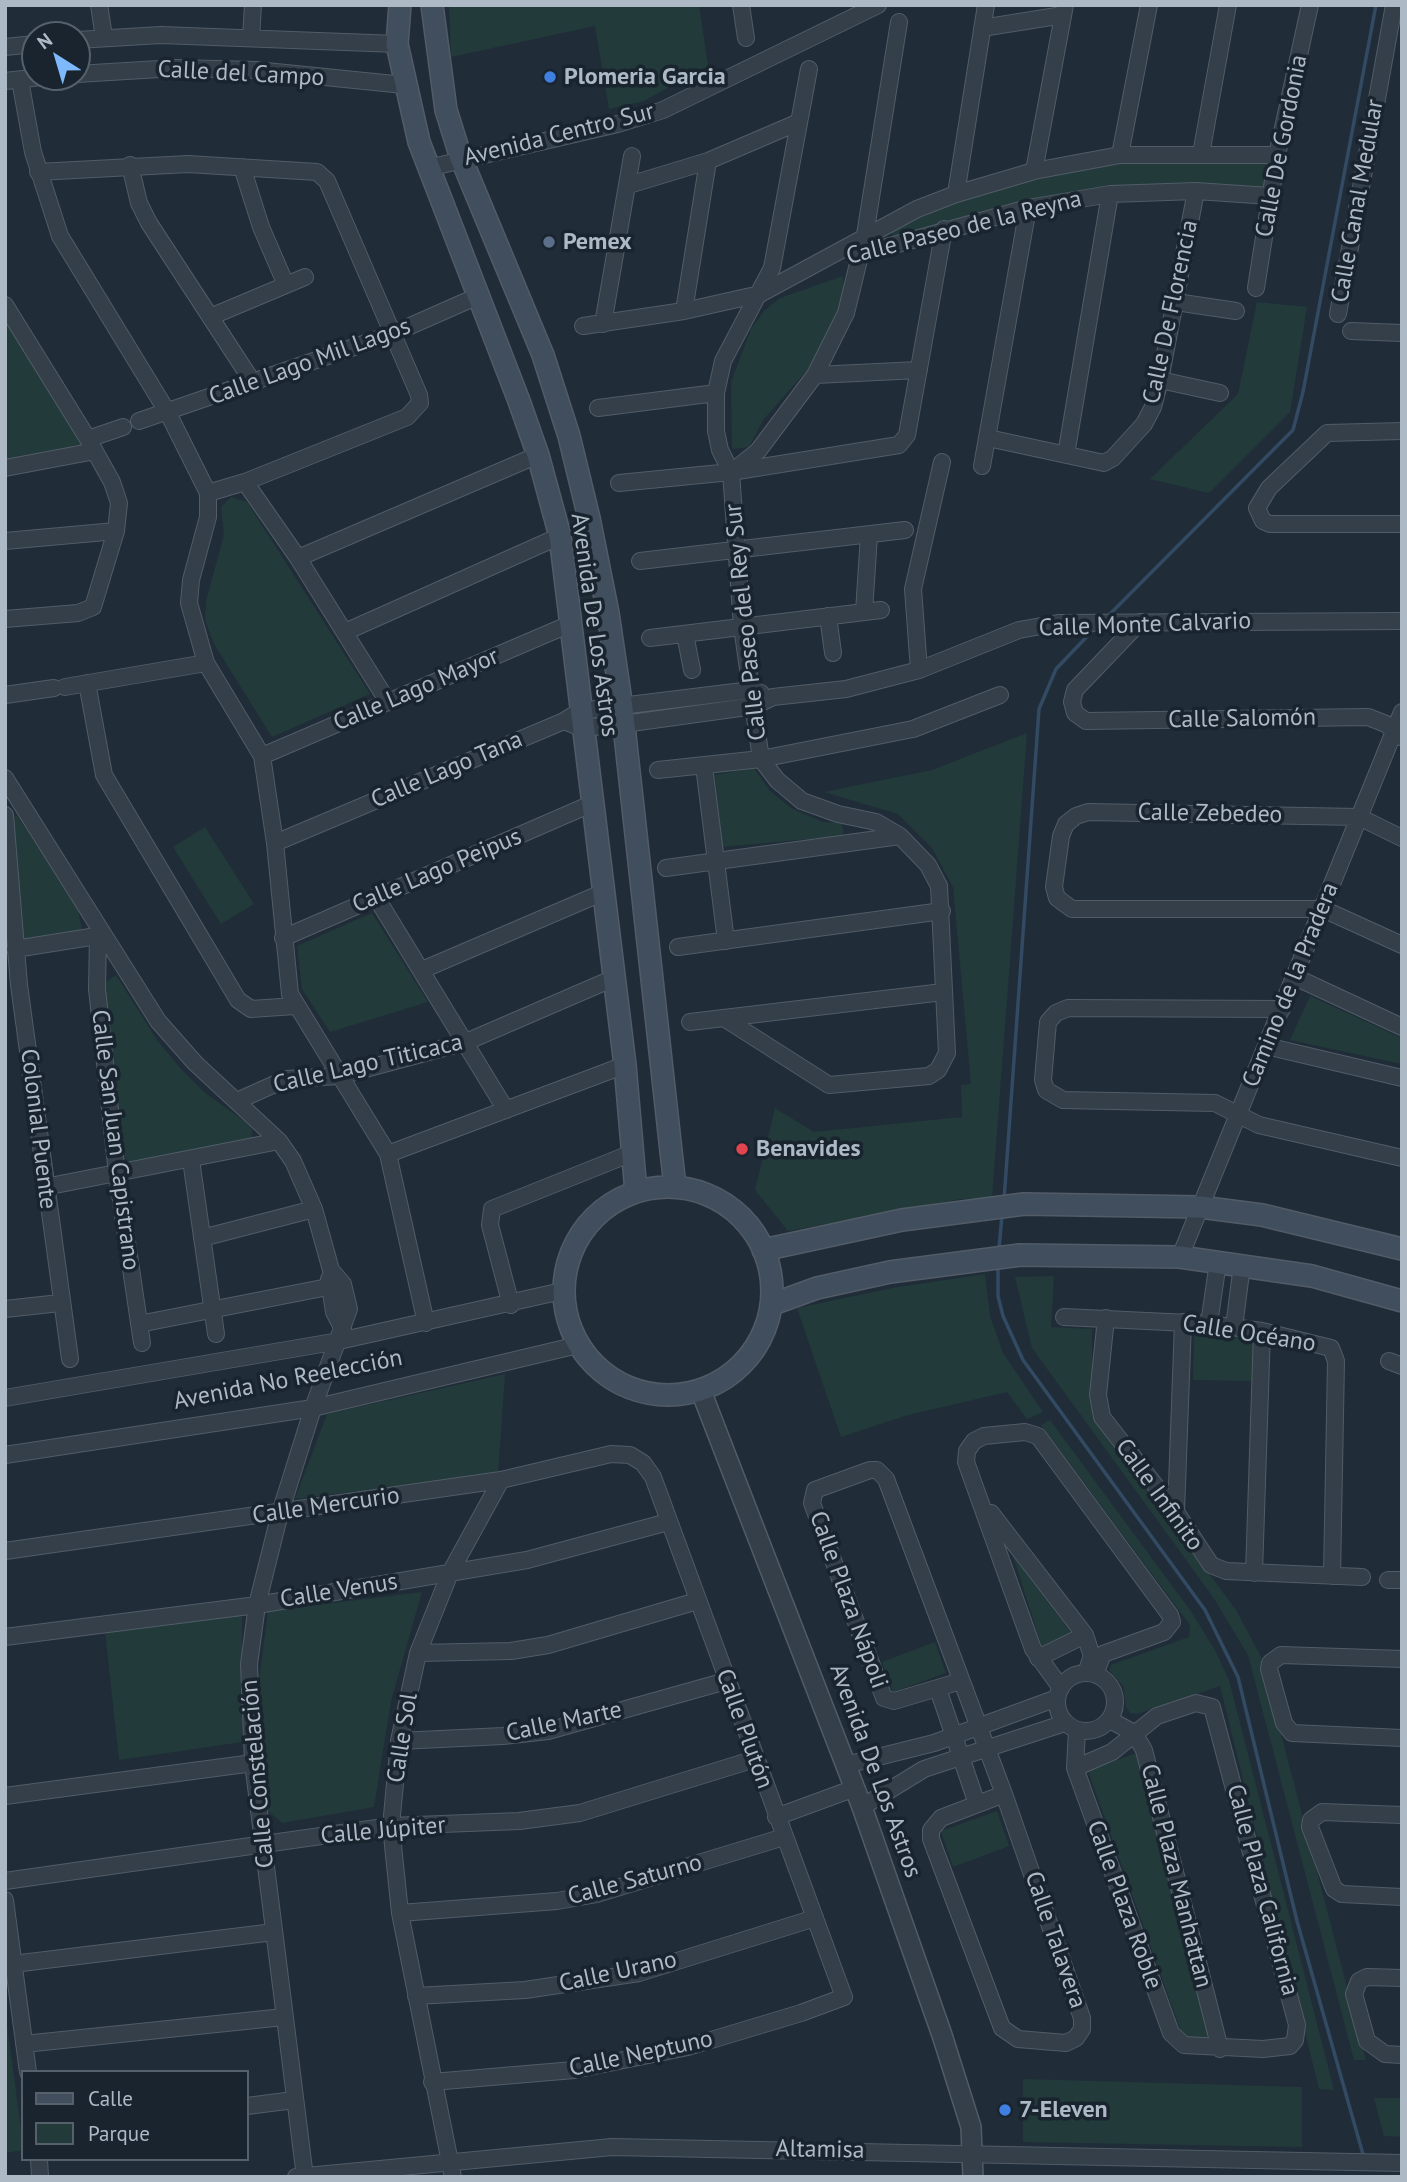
<!DOCTYPE html>
<html>
<head>
<meta charset="utf-8">
<style>
  body { margin:0 }
  #map { position:relative; width:1407px; height:2182px; overflow:hidden; background:#202d39; font-family:"PT Sans",sans-serif }
  canvas { display:block }
  .frame { position:absolute; inset:0; border:7px solid #aeb9c6; pointer-events:none }
  .legend { position:absolute; left:21px; top:2070px; width:228px; height:91px; box-sizing:border-box; background:#19242e; border:2px solid #55606b; margin:0; padding:9px 12px; list-style:none; font-size:21px; color:#aeb9c6 }
  .legend li { display:flex; align-items:center; gap:14px; height:35px }
  .legend b { width:35px; border:2px solid #55606b }
  .north { position:absolute; left:21px; top:21px; width:70px; height:70px; box-sizing:border-box; background:#19242e; border:2px solid #55606b; border-radius:50%; rotate:323deg; font-size:19px; font-weight:700; line-height:28px; text-align:center; color:#aeb9c6 }
  .north::after { content:''; display:block; margin:auto; width:24px; height:32px; background:#7eb9fc; clip-path:polygon(50% 0,100% 100%,50% 72%,0 100%) }
</style>
</head>
<body>
<div id="map">
<canvas width="1407" height="2182"></canvas>
<div class="frame"></div>
<ul class="legend">
<li><b style="height:9px;background:#414e5d"></b>Calle</li>
<li><b style="height:19px;background:#223a3a"></b>Parque</li>
</ul>
<div class="north">N</div>
</div>
<script>
const c = document.querySelector('canvas').getContext('2d');
c.lineJoin = 'round';
function fill(path, color) { c.fillStyle = color; c.fill(path, 'evenodd'); }
const poly = rows => new Path2D(rows.map(r => 'M' + r).join(''));
function strokePath(path, color, width, dash) { c.strokeStyle = color; c.lineWidth = width; c.lineCap = dash ? 'butt' : 'round'; c.setLineDash(dash || []); c.stroke(path); }
function write(font, color, halo, rows, align = 'center') {
  c.font = font + ' "PT Sans",sans-serif'; c.lineWidth = 7; c.setLineDash([]); c.textBaseline = 'middle'; c.strokeStyle = halo; c.fillStyle = color; for (const [text, x, y, turn = 0] of rows) {
    c.save(); c.translate(x, y); c.rotate((+turn || 0) * Math.PI / 180); c.textAlign = isNaN(turn) ? turn : align; if (halo) c.strokeText(text, 0, 0); c.fillText(text, 0, 0); c.restore();
  }
}
const green = poly([
  [449,5,699,5,708,66,644,101,609,109,595,26,451,57],
  [1115,162,1274,162,1268,191,1162,184,1112,188,1054,196,942,223,895,241,891,231,972,194],
  [843,276,844,301,817,359,763,420,749,447,732,449,731,382,751,329,765,310,780,298],
  [1257,302,1307,307,1290,412,1209,493,1150,479,1238,394],
  [5,317,87,451,5,461],
  [231,497,247,502,370,694,272,737,214,644,205,620,206,601,224,535,221,507],
  [1027,733,992,1198,961,1199,788,1231,755,1190,775,1108,814,1132,962,1117,961,1085,971,1084,953,887,932,848,898,814,824,792,932,770],
  [754,768,770,791,791,808,823,822,842,823,844,836,722,847,715,775],
  [17,815,78,910,82,930,21,939,8,822],
  [205,827,254,904,221,924,173,847],
  [372,913,428,1002,330,1032,302,989,297,946],
  [116,975,157,1040,181,1069,204,1092,244,1121,252,1129,252,1138,133,1167,125,1158,104,984],
  [1310,996,1402,1038,1402,1064,1290,1040],
  [985,1274,990,1316,1003,1353,1043,1412,1027,1419,1007,1392,908,1415,841,1437,797,1308,892,1288],
  [1054,1276,1051,1327,1092,1329,1092,1416,1236,1610,1261,1657,1366,2060,1354,2060,1248,1655,1213,1597,1032,1348,1015,1277],
  [1194,1330,1254,1339,1253,1381,1193,1380],
  [505,1374,498,1473,295,1499,327,1414],
  [1050,1420,1190,1610,1215,1650,1229,1680,1334,2090,1319,2089,1220,1686,1137,1714,1130,1713,1126,1707,1123,1686,1109,1670,1111,1665,1189,1637,1190,1625,1041,1425],
  [1013,1556,1072,1634,1043,1650],
  [422,1592,391,1701,374,1807,282,1823,268,1811,256,1705,268,1611],
  [242,1613,242,1742,119,1760,105,1631],
  [935,1642,946,1673,893,1692,882,1662],
  [1136,1753,1209,2037,1183,2037,1088,1771],
  [997,1811,1009,1846,953,1867,941,1831],
  [5,2010,23,2144,23,2150,5,2153],
  [1023,2079,1302,2087,1302,2147,1023,2142],
  [1374,2098,1402,2098,1402,2137,1384,2136]
]);
const stream = poly([
  [1107,617,1293,430,1303,392,1376,5],
  [1004,1200,1039,709,1056,669,1096,627],
  [999,1249,1002,1215],
  [998,1267,998,1296,1003,1316,1023,1360,1205,1610,1238,1677,1297,1921,1364,2158]
]);
const minor = poly([
  [99,5,104,37],
  [741,5,746,38],
  [982,28,1063,15],
  [251,38,253,5],
  [77,40,161,35,397,44],
  [5,47,35,44],
  [77,74,176,68,256,70,404,85],
  [20,80,33,152,60,236,168,413,208,493,208,517,191,580,189,603,206,663,262,756,275,843,290,994,388,1154,426,1323],
  [5,81,41,77],
  [1201,154,1228,5],
  [1120,155,1149,5],
  [130,165,139,203,149,223,254,384],
  [242,167,261,227,286,285],
  [428,168,618,124,663,110,878,5],
  [1034,171,1065,5],
  [38,172,188,164,317,172,327,181,419,395,420,403,407,417,245,482,208,493],
  [629,185,708,161,799,122],
  [956,194,986,5],
  [854,256,1028,208,1110,194,1196,191,1270,196],
  [1256,288,1277,155,1310,5],
  [1176,302,1236,311],
  [5,305,88,439,112,482,119,503,116,531,93,607,78,613,5,619],
  [684,311,708,161],
  [1338,314,1394,5],
  [210,317,305,277],
  [603,324,632,156],
  [583,326,684,311,760,294,917,209,956,194,1034,171,1120,155,1277,155],
  [1351,331,1402,333],
  [815,375,919,370],
  [1160,380,1220,393],
  [598,408,716,393],
  [139,421,392,334,478,296],
  [1402,431,1327,433,1269,488,1257,508,1263,521,1270,524,1402,524],
  [988,438,1104,463,1113,458,1144,424,1153,407,1160,380,1196,191],
  [88,439,123,427],
  [1066,455,1110,194],
  [982,466,1028,208],
  [5,468,95,451],
  [733,471,758,451,815,375,846,313,865,235,899,22],
  [245,482,298,558,388,702],
  [619,483,731,472,899,445,907,435,944,229],
  [5,541,116,531],
  [298,558,538,455],
  [640,561,905,530],
  [864,612,869,535],
  [828,616,833,653],
  [1140,622,1075,690,1072,702,1075,713,1086,721,1368,717,1386,724,1400,737],
  [345,632,560,536],
  [685,634,692,670],
  [650,638,881,610],
  [919,670,913,589,942,462],
  [87,683,104,775,238,1000,251,1009,295,1006],
  [65,687,206,663],
  [5,695,54,688],
  [564,721,582,728,624,724,754,706,773,697,846,689,919,670,1019,630,1058,623,1402,621],
  [262,756,570,624],
  [704,766,726,941],
  [658,770,761,759,913,729,1000,695],
  [5,778,158,1021,195,1063,279,1141,293,1161,314,1209,331,1270,343,1284,349,1309,313,1408,280,1513,257,1605,249,1664,253,1763,305,2177],
  [5,815,19,985,70,1359],
  [1402,838,1359,817,1088,812,1076,816,1066,824,1061,836,1054,887,1057,898,1072,909,1323,909,1402,945],
  [275,843,564,721,580,711,751,690,761,693],
  [666,868,900,836],
  [376,897,506,1110],
  [98,936,97,989,117,1174,142,1343],
  [283,938,591,804],
  [678,947,942,911],
  [15,949,103,935],
  [422,970,604,892],
  [1295,977,1402,1027],
  [1282,1009,1068,1008,1056,1013,1048,1022,1043,1080,1046,1090,1063,1100,1215,1103,1259,1125,1402,1158],
  [727,1020,829,1085,929,1076,938,1070,947,1053,939,886,928,865,900,836,876,822,838,814,802,801,777,780,761,759,742,627,731,472,720,450,716,431,716,393,723,361,772,268,809,69],
  [690,1022,943,992],
  [1266,1046,1402,1078],
  [237,1101,286,1079,339,1076,466,1042,614,978],
  [388,1154,625,1065],
  [191,1160,216,1334],
  [45,1187,279,1141],
  [202,1238,314,1209],
  [1180,1257,1402,712],
  [329,1279,334,1312,343,1329],
  [511,1305,490,1225,492,1209,632,1153],
  [5,1309,60,1303],
  [1064,1317,1209,1324,1262,1331,1331,1348,1336,1361,1332,1576],
  [1106,1318,1098,1395,1102,1417,1176,1512,1211,1565,1226,1571,1362,1577],
  [139,1324,343,1284],
  [1209,1324,1218,1262],
  [1234,1327,1242,1265],
  [1389,1361,1402,1366],
  [5,1398,339,1341,562,1291],
  [5,1455,313,1408,578,1345],
  [1176,1512,1183,1322],
  [991,1513,1085,1635,1092,1656,1087,1670],
  [5,1551,501,1480,611,1454,630,1455,643,1463,653,1477,844,1997,801,2013,688,2047,574,2070,432,2082],
  [1254,1573,1262,1331],
  [1388,1580,1402,1580],
  [5,1637,257,1605,527,1560,668,1522],
  [418,1653,511,1651,548,1645,697,1601],
  [1038,1658,1085,1635],
  [1402,1659,1281,1655,1270,1663,1269,1669,1284,1723,1292,1733,1402,1738],
  '1057 1702a29 29 0 1 1 58 0a29 29 0 1 1-58 0Z',
  [961,1681,894,1701,884,1698,812,1503,815,1490,870,1470,877,1470,886,1479,1004,1794,1082,2018,1082,2029,1076,2038,1066,2043,1018,2039,1002,2028,931,1839,931,1830,941,1818,1004,1794],
  [1061,1688,1033,1649,966,1462,967,1451,974,1441,984,1436,1025,1432,1038,1436,1170,1615,1172,1622,1164,1632,1103,1654,1095,1674],
  [938,1689,977,1804],
  [1110,1720,1134,1733,1144,1750,1220,2049],
  [399,1741,503,1736,548,1731,726,1681],
  [846,1765,934,1743,1057,1698],
  [1075,1768,1112,1752,1157,1716,1196,1703,1212,1707,1297,2025,1295,2040,1290,2046,1263,2049,1184,2045,1171,2033,1075,1768,1077,1730],
  [5,1796,253,1763],
  [862,1807,924,1769,1065,1723],
  [1402,1815,1322,1812,1311,1820,1310,1827,1334,1889,1342,1894,1402,1897],
  [776,1817,855,1788],
  [5,1881,391,1826,519,1821,580,1813,755,1759],
  [5,1900,28,2072],
  [400,1913,557,1901,597,1894,784,1837],
  [13,1964,274,1932],
  [1402,1978,1367,1977,1359,1981,1354,1994,1367,2041,1385,2054,1402,2055],
  [416,1996,525,1990,639,1973,815,1918],
  [24,2044,284,2017],
  [247,2106,294,2100],
  [39,2159,40,2177],
  [296,2177,612,2147,1402,2163],
  [453,2177,400,1913,391,1826,399,1741,418,1653,450,1573,501,1480]
]);
const tertiary = poly([
  [701,1391,862,1807,942,2035,971,2127,973,2177]
]);
const secondary = poly([
  [400,5,397,44,419,142,519,401,538,455,560,536,625,1065,636,1192],
  [432,5,446,110,461,158,543,355,569,436,589,518,608,613,622,708,675,1187],
  '564 1291a104 104 0 1 1 208 0a104 104 0 1 1-208 0Z',
  [763,1250,902,1220,1024,1204,1200,1207,1262,1215,1402,1249],
  [773,1304,817,1288,890,1272,1020,1255,1180,1257,1312,1276,1402,1301]
]);
const markers = [
  [550,77,7,"#3f7fe0"],
  [549,242,7,"#5c6f8a"],
  [742,1149,7,"#e0444e"],
  [1005,2110,7,"#3f7fe0"]
];
const streetNames = [
  ["Calle del Campo",241,74,3],
  ["Avenida Centro Sur",559,135,-14],
  ["Calle De Gordonia",1282,146,-79],
  ["Calle Canal Medular",1358,201,-80],
  ["Calle Paseo de la Reyna",964,228,-14],
  ["Calle De Florencia",1171,312,-78],
  ["Calle Lago Mil Lagos",310,362,-20],
  ["Calle Paseo del Rey Sur",746,622,-96],
  ["Avenida De Los Astros",594,625,82],
  ["Calle Monte Calvario",1145,625,-2],
  ["Calle Lago Mayor",416,690,-23],
  ["Calle Salomón",1242,719,-1],
  ["Calle Lago Tana",447,770,-23],
  ["Calle Zebedeo",1210,814,1],
  ["Calle Lago Peipus",437,871,-23],
  ["Camino de la Pradera",1291,985,-68],
  ["Calle Lago Titicaca",368,1064,-13],
  ["Colonial Puente",38,1129,83],
  ["Calle San Juan Capistrano",115,1140,83],
  ["Calle Océano",1249,1334,9],
  ["Avenida No Reelección",288,1380,-11],
  ["Calle Infinito",1159,1495,54],
  ["Calle Mercurio",326,1506,-8],
  ["Calle Venus",339,1591,-9],
  ["Calle Plaza Nápoli",848,1600,70],
  ["Calle Marte",564,1722,-12],
  ["Calle Plutón",744,1729,70],
  ["Calle Sol",403,1738,-81],
  ["Avenida De Los Astros",875,1771,70],
  ["Calle Constelación",258,1774,-95],
  ["Calle Júpiter",383,1831,-5],
  ["Calle Plaza Manhattan",1176,1876,76],
  ["Calle Saturno",635,1880,-15],
  ["Calle Plaza California",1262,1890,75],
  ["Calle Plaza Roble",1124,1905,70],
  ["Calle Talavera",1055,1940,71],
  ["Calle Urano",618,1972,-12],
  ["Calle Neptuno",641,2054,-12],
  ["Altamisa",820,2150,1]
];
const poiNames = [
  ["Plomeria Garcia",564,77],
  ["Pemex",563,242],
  ["Benavides",756,1149],
  ["7-Eleven",1019,2110]
];
fill(green, '#223a3a');
strokePath(stream, '#324a62', 3.5);
strokePath(minor, '#515c67', 18);
strokePath(tertiary, '#515c67', 22);
strokePath(secondary, '#515c67', 24);
strokePath(minor, '#343f4a', 16);
strokePath(tertiary, '#343f4a', 19);
strokePath(secondary, '#414e5d', 21);
for (const [x, y, r, color] of markers) { const dot = new Path2D(); dot.arc(x, y, r, 0, 2 * Math.PI); c.fillStyle = color; c.fill(dot); strokePath(dot, '#19242e', 2.5); }
write('24px', '#aeb9c6', '#19242e', streetNames);
write('bold 24px', '#aeb9c6', '#19242e', poiNames, 'left');
</script>
</body>
</html>
